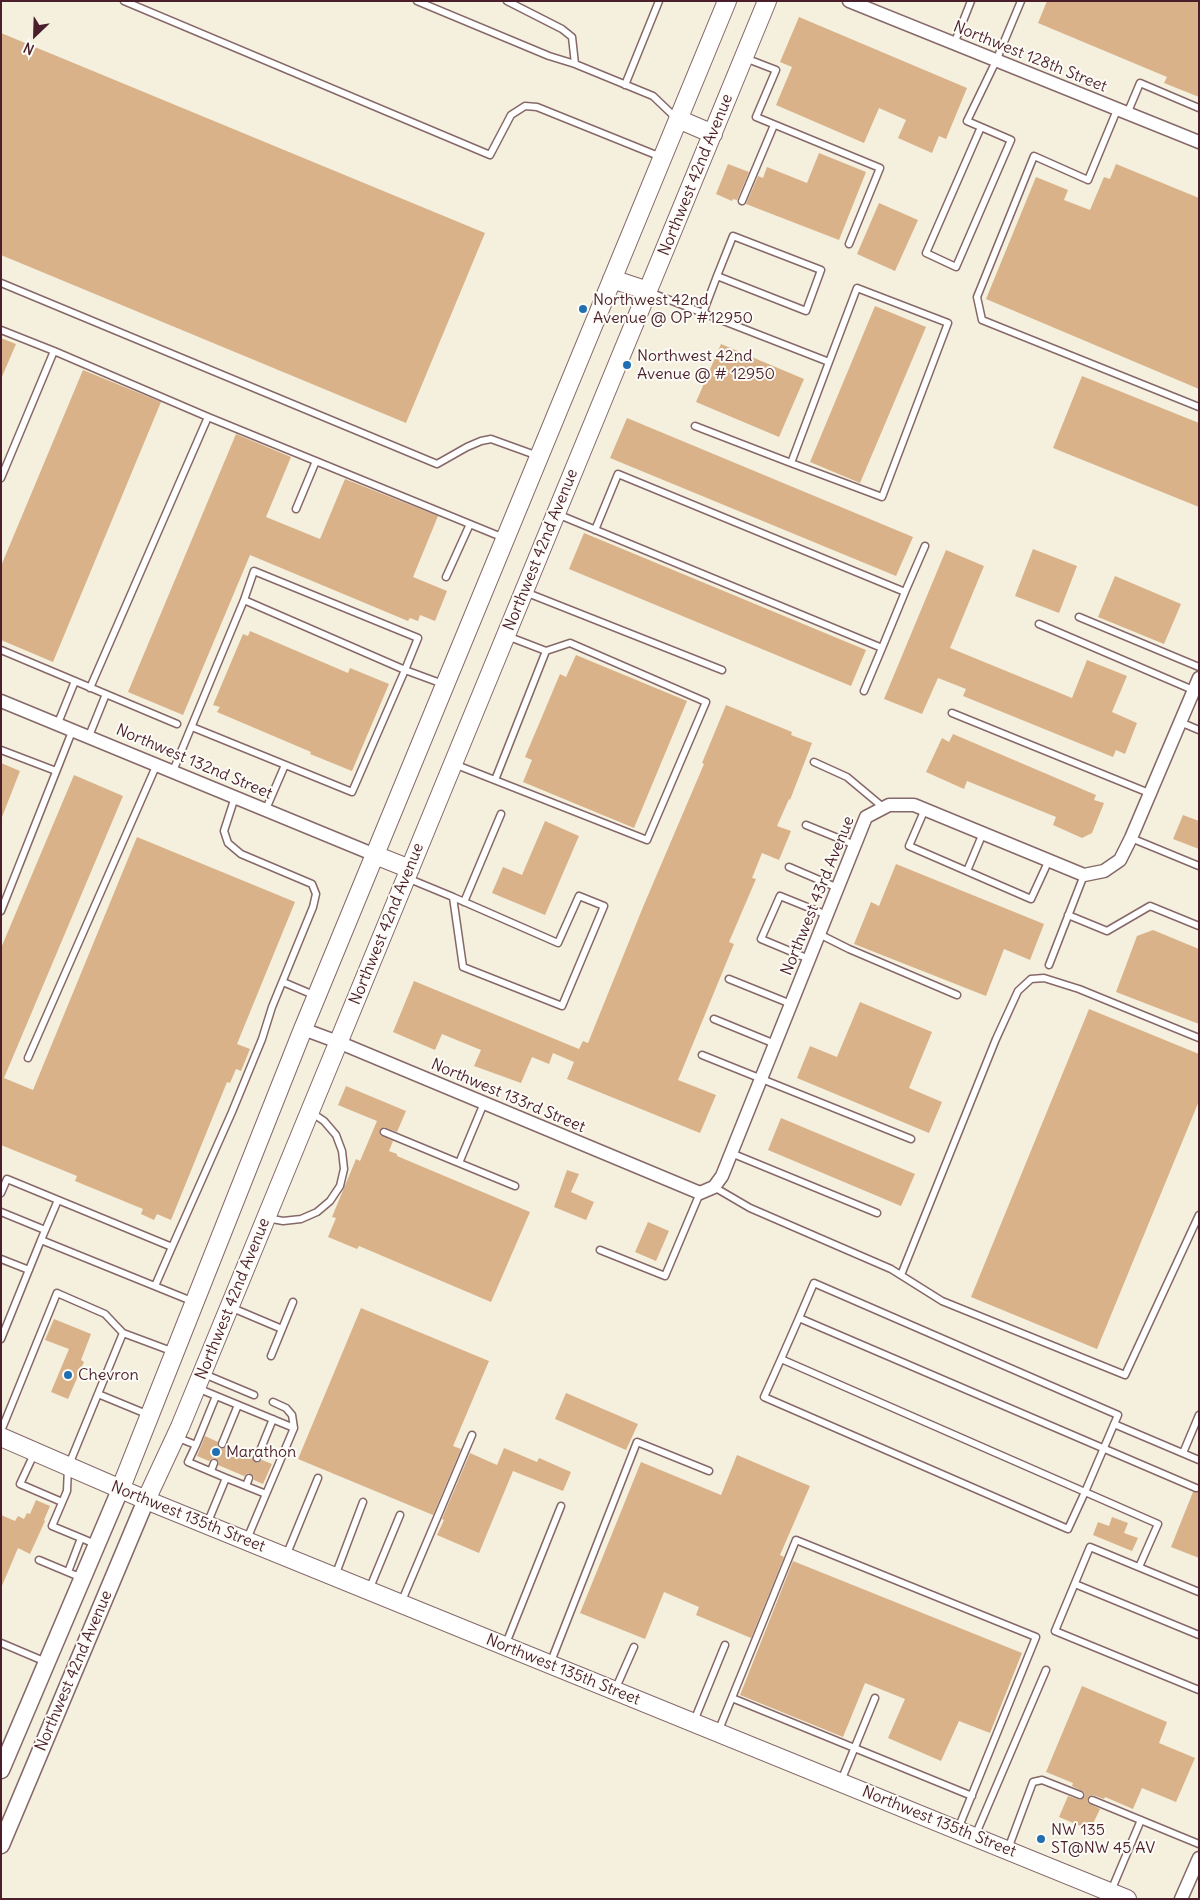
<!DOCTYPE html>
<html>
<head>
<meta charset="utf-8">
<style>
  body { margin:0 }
  #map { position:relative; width:1200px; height:1900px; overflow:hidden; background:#f4f0dd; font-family:Delius,sans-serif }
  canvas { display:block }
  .frame { position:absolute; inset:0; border:2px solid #4a1f2b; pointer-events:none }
  .north { position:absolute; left:10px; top:10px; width:50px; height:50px; -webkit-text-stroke:4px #fdfcf7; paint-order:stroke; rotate:204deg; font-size:14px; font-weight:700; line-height:20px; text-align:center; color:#4a1f2b }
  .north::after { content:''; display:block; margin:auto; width:18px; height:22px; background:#4a1f2b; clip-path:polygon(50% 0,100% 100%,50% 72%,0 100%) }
</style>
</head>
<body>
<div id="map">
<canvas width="1200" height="1900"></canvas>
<div class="frame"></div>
<div class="north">N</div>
</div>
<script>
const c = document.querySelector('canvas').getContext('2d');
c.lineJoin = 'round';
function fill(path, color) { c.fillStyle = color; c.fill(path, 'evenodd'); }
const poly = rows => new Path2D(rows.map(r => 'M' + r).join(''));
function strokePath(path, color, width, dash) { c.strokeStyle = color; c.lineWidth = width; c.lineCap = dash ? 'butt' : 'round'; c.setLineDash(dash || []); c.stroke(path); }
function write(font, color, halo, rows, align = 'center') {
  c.font = font + ' Delius,sans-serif'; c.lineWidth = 4; c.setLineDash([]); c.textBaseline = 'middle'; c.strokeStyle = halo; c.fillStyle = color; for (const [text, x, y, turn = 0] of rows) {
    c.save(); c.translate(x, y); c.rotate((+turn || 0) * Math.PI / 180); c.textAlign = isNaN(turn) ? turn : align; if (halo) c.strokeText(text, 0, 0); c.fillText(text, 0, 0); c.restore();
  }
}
const building = poly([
  [1047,1,1199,1,1199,97,1164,83,1167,77,1038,23],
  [799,17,967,88,946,139,939,136,932,153,898,138,906,120,879,108,864,143,776,105,792,67,780,62],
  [1,33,485,233,406,423,1,255],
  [819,153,866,172,839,240,746,204,758,176,763,178,767,167,807,183],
  [728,164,749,172,737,200,733,199,732,201,716,194],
  [1116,164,1199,198,1199,389,986,299,1036,177,1068,190,1064,200,1090,210,1104,177,1110,179],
  [879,203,918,220,895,271,857,254],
  [875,306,926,327,860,483,810,462],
  [1,338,16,344,1,379],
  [721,344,804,379,779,437,696,402],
  [83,370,161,402,53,662,1,640,1,566],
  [1082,376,1199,423,1199,507,1053,448],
  [627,418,913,537,896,576,610,458],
  [236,434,291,457,266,517,320,539,345,479,438,516,413,577,447,591,435,621,420,615,418,621,410,618,408,621,250,555,183,715,128,692],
  [584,533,866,650,851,686,569,569],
  [1033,549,1077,566,1059,613,1015,596],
  [946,550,984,566,950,648,1072,698,1087,660,1127,676,1112,712,1137,723,1125,754,1116,750,1113,757,963,696,966,689,938,678,922,714,884,699],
  [1115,576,1181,604,1164,644,1098,617],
  [250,631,348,673,350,668,389,684,352,771,310,754,311,752,217,712,220,707,213,705,243,634,248,636],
  [576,655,687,701,634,828,523,782,532,760,525,757,560,674,566,677],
  [726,705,792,732,791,735,812,743,790,800,789,799,777,826,791,831,779,860,762,853,752,878,756,879,729,942,734,944,678,1080,716,1095,700,1133,567,1079,574,1062,553,1053,549,1064,532,1057,521,1083,474,1066,481,1050,442,1034,435,1050,393,1032,414,981,579,1049,583,1041,588,1043,643,907,704,764,702,763],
  [953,734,1096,795,1094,800,1104,803,1092,833,1082,838,1053,825,1056,817,967,781,964,789,926,772,942,738,949,742],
  [1,763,20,771,2,817,1,816],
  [74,775,123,796,4,1078,33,1090,137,837,295,902,237,1044,250,1049,241,1071,236,1069,230,1083,227,1082,171,1220,157,1214,154,1220,141,1214,143,1209,75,1181,77,1176,1,1145,1,948],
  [1183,815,1199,821,1199,849,1173,839],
  [545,821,579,836,545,915,492,893,503,867,522,875],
  [896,864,1044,924,1030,960,1004,949,986,996,854,944,871,902,879,906],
  [1153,930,1199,949,1199,1024,1116,992,1137,936],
  [860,1002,932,1032,909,1088,942,1102,929,1133,797,1078,810,1046,837,1057],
  [1089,1009,1199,1054,1199,1101,1097,1349,971,1297],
  [346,1086,406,1111,397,1132,384,1127,380,1130,380,1135,393,1141,389,1151,397,1154,397,1156,530,1212,491,1302,359,1246,357,1249,328,1237,336,1218,332,1217,356,1159,360,1161,377,1121,338,1105],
  [781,1118,915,1174,901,1206,768,1150],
  [567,1170,579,1174,571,1192,594,1202,586,1220,554,1207],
  [648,1222,669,1231,656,1261,635,1252],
  [361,1308,489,1361,453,1446,461,1449,433,1515,298,1459],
  [54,1319,91,1334,81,1360,84,1362,68,1399,51,1392,69,1349,45,1340],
  [566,1393,638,1424,626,1450,555,1419],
  [205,1436,218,1442,217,1445,220,1448,223,1449,227,1446,252,1456,255,1462,258,1463,262,1460,272,1464,263,1484,254,1480,254,1477,251,1474,248,1473,244,1476,218,1465,219,1462,216,1459,213,1458,209,1461,197,1456],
  [504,1448,537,1462,539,1458,571,1472,563,1491,513,1471,479,1553,437,1535,444,1520,442,1519,470,1453,497,1465],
  [737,1455,810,1486,780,1555,784,1557,751,1638,696,1615,699,1607,664,1592,645,1639,580,1613,641,1462,721,1495],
  [1193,1492,1199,1492,1199,1558,1171,1547],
  [36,1500,50,1506,44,1520,45,1521,30,1554,18,1548,1,1588,1,1515,15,1521,18,1516,24,1519,27,1513,30,1514],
  [1112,1517,1128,1523,1124,1533,1138,1538,1132,1551,1093,1535,1098,1522,1109,1526],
  [793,1561,1022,1653,990,1733,959,1721,941,1761,888,1738,905,1699,865,1683,843,1737,740,1695],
  [1082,1686,1167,1722,1159,1743,1195,1758,1176,1802,1142,1788,1133,1809,1105,1797,1104,1799,1093,1795,1089,1796,1087,1800,1088,1803,1100,1809,1090,1830,1059,1817,1068,1796,1080,1800,1085,1796,1084,1792,1072,1786,1073,1783,1046,1772]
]);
const service = poly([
  [124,1,490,155,511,115,525,106,537,107,661,157],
  [417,1,549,56,575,64,653,96,676,118],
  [507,1,562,29,572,37,575,64],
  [954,44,971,1],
  [745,58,776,70,756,117,880,168,849,244],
  [625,85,659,1],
  [1117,110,1088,180,1034,156,977,297,982,320,1199,407],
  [1127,114,1140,83,1199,108],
  [981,127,926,253,956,267,1011,140,981,127,967,121,996,61,1021,1],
  [742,201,774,125],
  [1,283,437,464,467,447,481,441,491,439,538,456],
  [649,292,829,362,791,463,695,426],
  [703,313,717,276,733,236,821,270,806,311,717,276],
  [1,330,54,351,1,478],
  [54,351,208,417,504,538],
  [791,463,882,497,948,323,857,288,829,362],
  [296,509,316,461],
  [557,514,882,648,905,592,618,474,595,530],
  [446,577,470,524],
  [525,592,722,670],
  [905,592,925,546],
  [244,600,254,571,418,638,405,670,443,684],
  [1079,617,1199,667],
  [1039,624,1193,690],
  [1,650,177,724],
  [90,688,208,417],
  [864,691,882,648],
  [952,713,1149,793],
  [1180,722,1199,730],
  [58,723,75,681],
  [89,736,106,694],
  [1,750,56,771],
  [814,762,847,777,884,808],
  [454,764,647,840,706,702,570,643,546,651,507,636],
  [173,771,244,600,405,670,352,792,192,727],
  [495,780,546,651],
  [266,809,285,765],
  [925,809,909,846,1031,899,1049,860],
  [806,825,855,845],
  [1131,838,1199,866],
  [789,867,838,888],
  [967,871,983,833],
  [407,878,453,897,463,967,562,1006,604,906,579,896,558,943,453,897],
  [464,902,501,814],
  [1,911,73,729],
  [1068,915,1107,931,1150,906,1199,926],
  [819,934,849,949,957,995],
  [809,959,761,939,780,896,827,915],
  [1049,965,1084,875],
  [729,979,791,1004],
  [283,982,316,996],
  [714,1019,775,1044],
  [702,1055,911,1139],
  [28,1058,157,764],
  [384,1132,459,1163,484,1103],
  [731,1153,877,1213],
  [459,1163,515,1186],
  [714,1187,750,1208,891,1269,942,1301,1125,1375,1199,1215],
  [1,1193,7,1179,58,1200],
  [1,1212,45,1230],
  [267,1218,283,1221,301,1219,317,1212,330,1201,340,1186,344,1169,342,1151,336,1135,324,1121,312,1113],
  [41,1240,58,1200,172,1247,155,1286],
  [172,1247,232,1112,262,1039,272,1007,313,907,316,894,312,884,241,854,228,843,224,831,235,797],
  [600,1250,665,1276,700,1193],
  [1,1259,29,1270],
  [901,1275,996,1039,1018,991,1031,979,1044,978,1079,989,1199,1038],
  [230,1307,282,1329],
  [799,1318,1196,1488],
  [1,1339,41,1240,194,1302],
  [271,1356,293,1302],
  [781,1359,1085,1492,1118,1415,814,1283,799,1318,781,1359,764,1397,1068,1529,1085,1492,1158,1524,1139,1567],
  [204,1374,254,1395],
  [197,1388,294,1428,247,1539],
  [98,1394,149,1415],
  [273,1402,286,1408,292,1415,294,1428],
  [1114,1424,1199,1460],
  [1,1431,57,1293,105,1314,123,1333],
  [176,1437,196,1445,188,1462,226,1478],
  [222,1444,238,1405],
  [196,1445,216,1396],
  [1183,1453,1199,1415],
  [34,1454,20,1484,62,1502],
  [257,1458,273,1419],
  [211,1471,214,1463],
  [246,1486,249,1478],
  [207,1524,226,1478,266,1494],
  [81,1538,52,1526,67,1491,68,1467,123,1333,174,1352],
  [286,1556,318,1478],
  [39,1560,82,1578],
  [68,1572,81,1538,95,1544],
  [335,1576,363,1502],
  [1075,1584,1199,1635],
  [369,1590,400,1515],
  [1199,1592,1090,1547,1055,1631,1199,1690],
  [401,1603,472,1435],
  [1,1643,46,1662],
  [505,1646,561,1506],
  [550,1664,637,1442,709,1471],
  [615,1690,634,1647],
  [732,1698,972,1796],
  [694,1721,725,1645],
  [718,1732,796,1540,1036,1637,958,1829],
  [841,1781,875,1698],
  [1092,1800,1199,1844],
  [975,1836,1046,1670],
  [1008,1849,1033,1782,1042,1780,1080,1795],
  [1111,1891,1141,1820]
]);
const minor = poly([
  [849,1,1199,142],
  [1,701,375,855],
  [303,1029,338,1042,700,1193,714,1187,722,1176,866,817,889,805,914,805,1084,875,1104,871,1120,860,1131,838,1199,678],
  [1181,1899,1199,1858]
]);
const tertiary = poly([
  [1,1770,120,1490],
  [1,1845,146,1500]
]);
const secondary = poly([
  [678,119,713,134],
  [612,279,648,291],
  [375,855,410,869],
  [1,1437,146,1500,1127,1899],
  [120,1490,303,1029,727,1],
  [146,1500,180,1427,767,1]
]);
const markers = [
  [583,309,5,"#1f6fb2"],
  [627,365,5,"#1f6fb2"],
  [68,1375,5,"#1f6fb2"],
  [216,1452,5,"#1f6fb2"],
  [1041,1839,5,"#1f6fb2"]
];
const streetNames = [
  ["Northwest 128th Street",1030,57,22],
  ["Northwest 42nd Avenue",696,175,-68],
  ["Northwest 42nd Avenue",541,550,-68],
  ["Northwest 132nd Street",194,762,23],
  ["Northwest 43rd Avenue",818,896,-68],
  ["Northwest 42nd Avenue",387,924,-68],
  ["Northwest 133rd Street",508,1096,23],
  ["Northwest 42nd Avenue",233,1299,-68],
  ["Northwest 135th Street",188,1517,22],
  ["Northwest 135th Street",563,1670,22],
  ["Northwest 42nd Avenue",74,1671,-67],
  ["Northwest 135th Street",939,1822,22]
];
const poiNames = [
  ["Northwest 42nd",593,300],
  ["Avenue @ OP #12950",593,318],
  ["Northwest 42nd",637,356],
  ["Avenue @ # 12950",637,374],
  ["Chevron",78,1375],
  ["Marathon",226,1452],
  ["NW 135",1051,1830],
  ["ST@NW 45 AV",1051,1848]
];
fill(building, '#d9b28a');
strokePath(service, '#866869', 9);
strokePath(minor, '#866869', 15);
strokePath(tertiary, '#866869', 19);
strokePath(secondary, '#866869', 20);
strokePath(service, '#fff', 6);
strokePath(minor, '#fff', 12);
strokePath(tertiary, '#fff', 16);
strokePath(secondary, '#fff', 18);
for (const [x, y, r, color] of markers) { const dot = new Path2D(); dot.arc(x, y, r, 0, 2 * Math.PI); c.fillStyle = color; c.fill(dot); strokePath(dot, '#fdfcf7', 2); }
write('16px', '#4a1f2b', '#fdfcf7', streetNames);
write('16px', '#4a1f2b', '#fdfcf7', poiNames, 'left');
</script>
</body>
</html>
